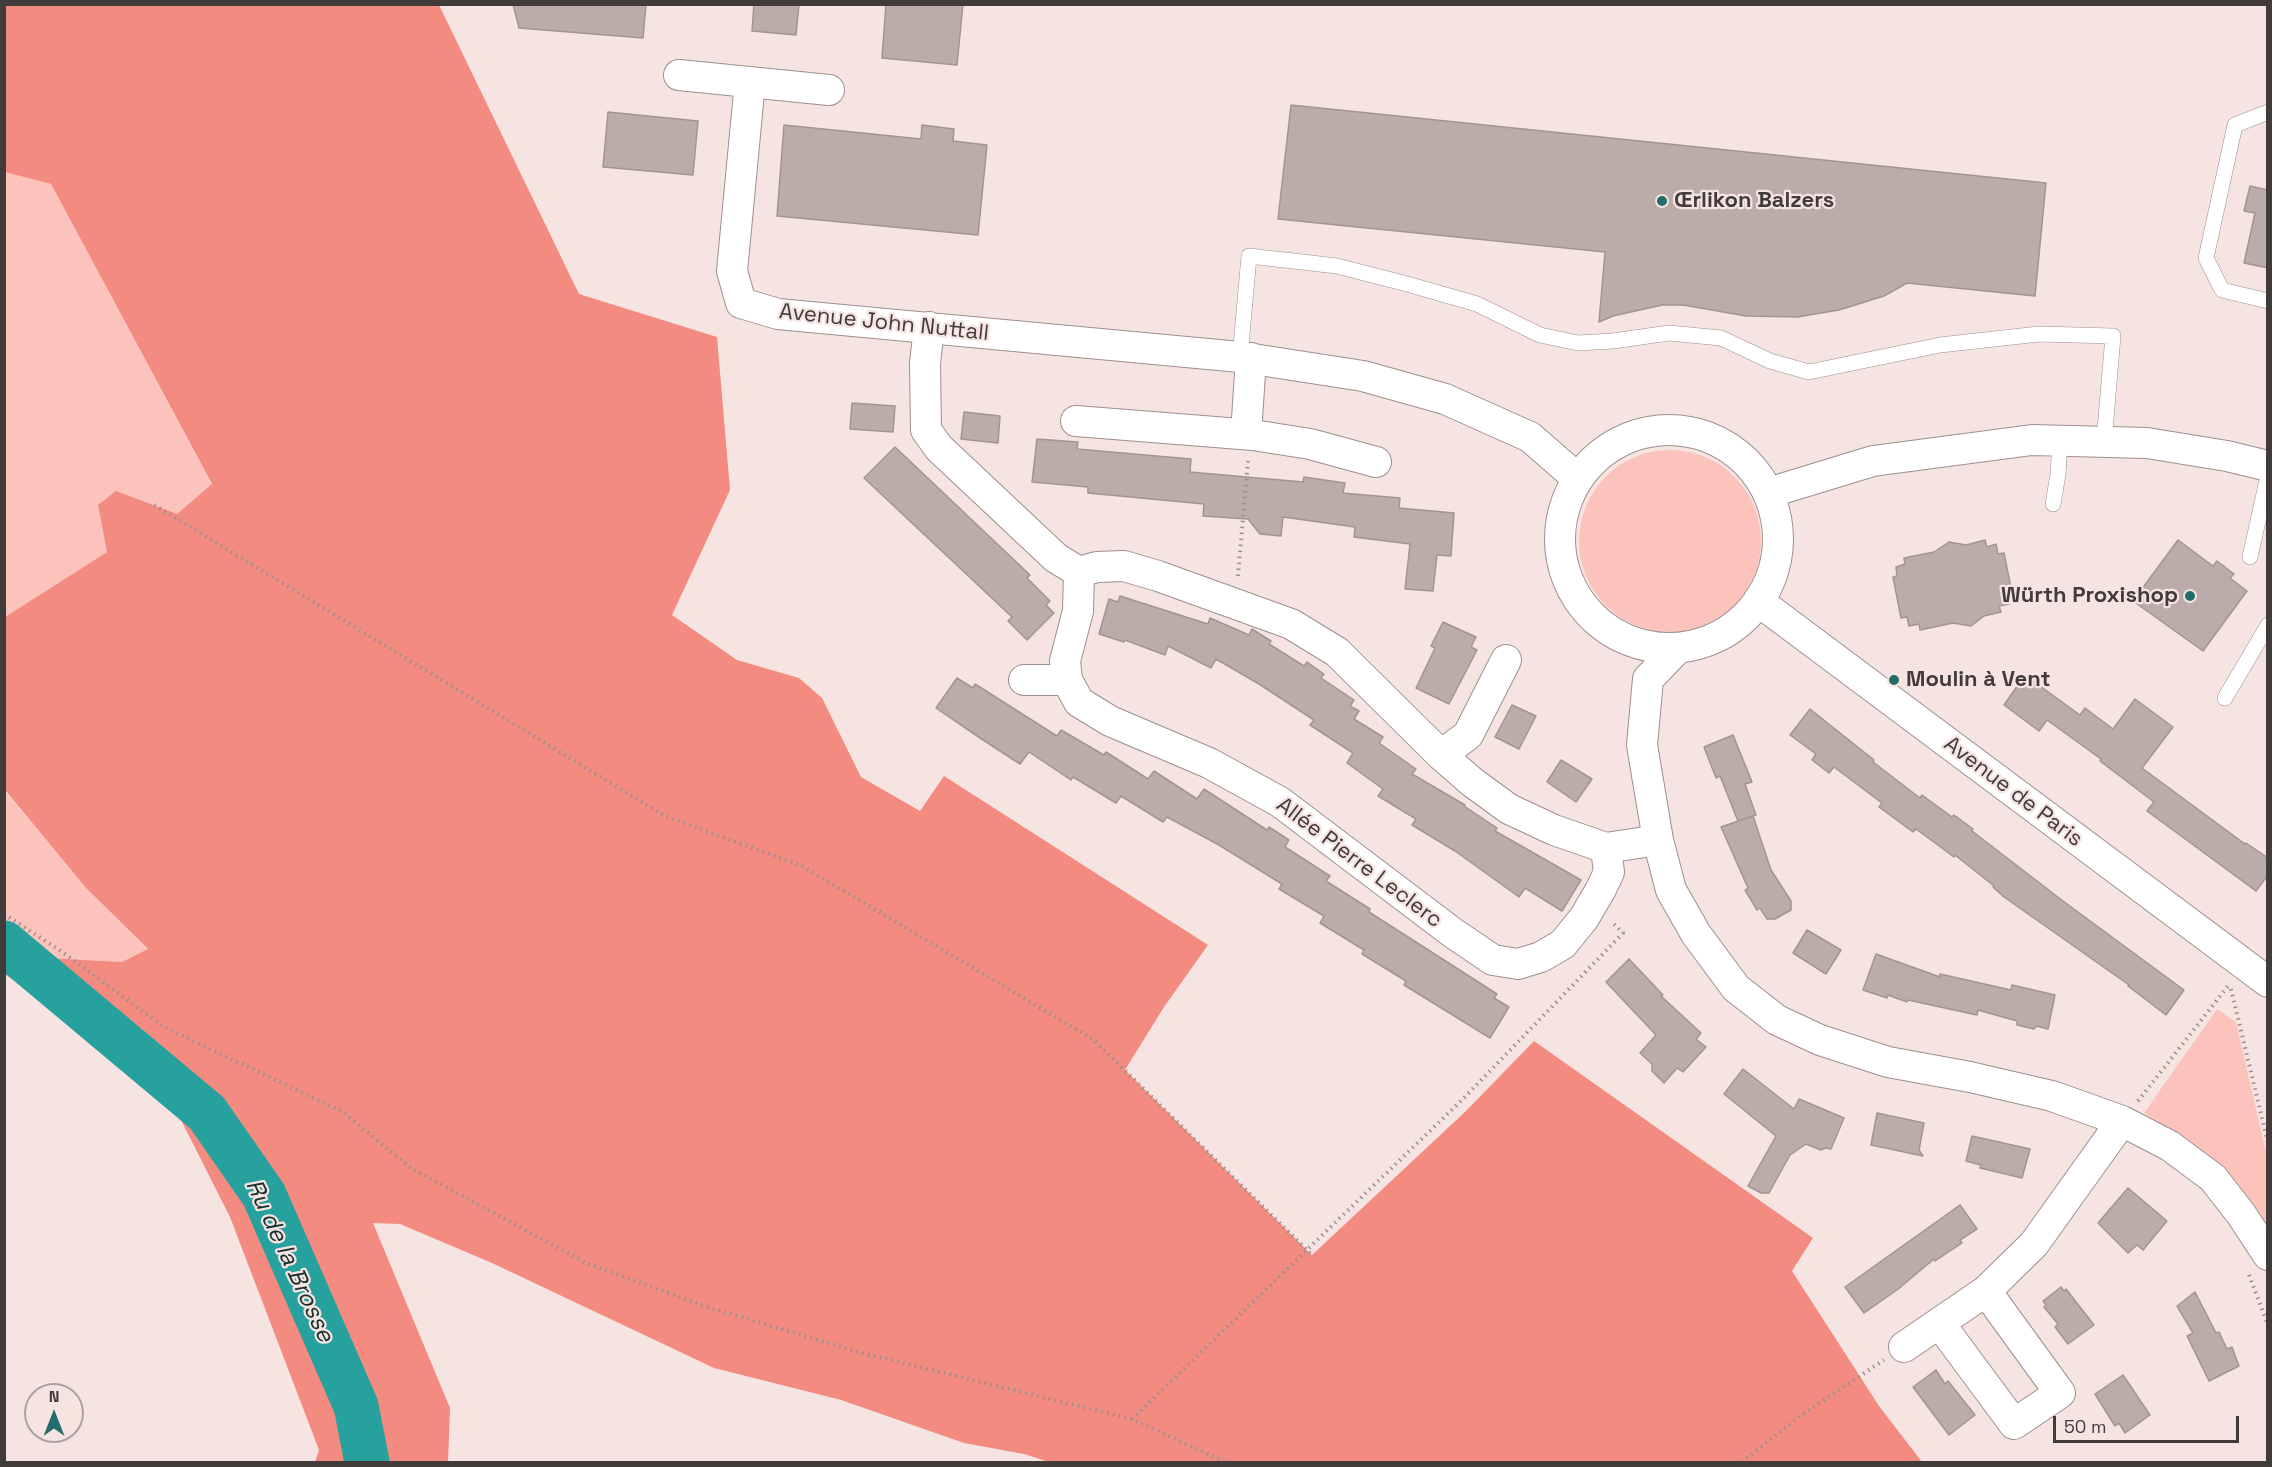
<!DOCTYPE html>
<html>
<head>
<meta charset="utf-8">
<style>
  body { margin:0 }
  #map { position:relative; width:2272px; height:1467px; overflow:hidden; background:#f5e4e2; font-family:"Space Grotesk",sans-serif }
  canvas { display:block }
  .frame { position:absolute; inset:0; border:6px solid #413b3a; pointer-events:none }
  .north { position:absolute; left:24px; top:1383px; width:60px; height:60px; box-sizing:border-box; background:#f5e4e2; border:2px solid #ada09f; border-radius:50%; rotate:0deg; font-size:16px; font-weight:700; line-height:24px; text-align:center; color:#413b3a }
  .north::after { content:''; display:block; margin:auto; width:21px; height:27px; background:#236e6b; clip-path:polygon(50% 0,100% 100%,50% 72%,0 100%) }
  .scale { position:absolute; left:2053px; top:1416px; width:186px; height:27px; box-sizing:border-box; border:3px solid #413b3a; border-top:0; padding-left:8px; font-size:18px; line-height:21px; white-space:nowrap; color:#413b3a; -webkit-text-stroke:4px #f5e4e2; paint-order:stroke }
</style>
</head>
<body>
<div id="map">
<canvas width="2272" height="1467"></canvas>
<div class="frame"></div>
<div class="north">N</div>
<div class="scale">50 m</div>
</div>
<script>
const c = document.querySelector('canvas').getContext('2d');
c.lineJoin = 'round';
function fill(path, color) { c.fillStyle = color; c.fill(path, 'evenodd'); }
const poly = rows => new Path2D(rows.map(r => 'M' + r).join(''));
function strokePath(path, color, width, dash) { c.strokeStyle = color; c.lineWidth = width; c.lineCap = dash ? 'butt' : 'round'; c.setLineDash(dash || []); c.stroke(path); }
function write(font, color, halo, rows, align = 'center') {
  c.font = font + ' "Space Grotesk",sans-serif'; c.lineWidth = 4.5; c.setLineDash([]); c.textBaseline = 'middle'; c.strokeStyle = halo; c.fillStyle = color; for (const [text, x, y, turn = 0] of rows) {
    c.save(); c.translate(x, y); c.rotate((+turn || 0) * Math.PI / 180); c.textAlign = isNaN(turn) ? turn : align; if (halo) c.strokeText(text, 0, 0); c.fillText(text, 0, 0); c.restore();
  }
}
const green = poly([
  [5,172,51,184,212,485,177,514,98,505,107,552,5,617],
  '1579 541a91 91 0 1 1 182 0a91 91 0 1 1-182 0Z',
  [4,790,86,888,148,950,122,962,48,958,5,924],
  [2217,1009,2236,1022,2267,1156,2267,1229,2261,1215,2226,1175,2195,1148,2144,1113]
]);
const forest = poly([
  [5,4,439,5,579,294,717,337,730,490,672,615,737,660,799,678,822,698,861,777,920,811,944,776,1208,945,1164,1007,1125,1070,1312,1255,1466,1111,1534,1041,1813,1238,1792,1271,1879,1406,1922,1462,1049,1462,1024,1454,964,1443,841,1400,714,1368,492,1263,400,1224,373,1223,450,1408,448,1462,315,1462,319,1450,230,1217,181,1120,100,1045,5,974,5,924,48,958,122,962,148,949,86,888,5,790,5,617,107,552,98,505,116,491,177,514,212,484,51,184,5,172]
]);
const river = poly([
  [4,943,207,1113,264,1195,356,1406,367,1462]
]);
const building = poly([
  [513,4,646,4,643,38,519,28,513,4],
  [754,4,799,4,796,35,752,31,754,4],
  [886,4,963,4,957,65,882,58,886,4],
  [1291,105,2046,183,2035,296,1907,283,1884,296,1839,310,1797,317,1746,316,1683,305,1662,305,1613,316,1599,322,1605,252,1278,219,1291,105],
  [608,112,698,121,693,175,603,167,608,112],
  [784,125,921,139,922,125,954,129,953,141,987,145,978,235,777,216,784,125],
  [2250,186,2268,190,2268,268,2244,263,2255,213,2244,211,2250,186],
  [852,403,895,406,893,432,850,429,852,403],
  [964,412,1000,416,998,443,961,439,964,412],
  [1037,439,1078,442,1077,449,1191,459,1190,472,1303,482,1304,477,1345,483,1343,493,1400,498,1399,508,1454,513,1451,556,1437,555,1433,591,1405,589,1410,544,1354,537,1355,527,1283,517,1281,536,1260,534,1248,519,1203,516,1204,504,1088,493,1088,487,1032,482,1037,439],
  [895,447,1030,575,1027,578,1050,601,1046,605,1054,613,1027,640,1008,621,1012,617,864,478,895,447],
  [1985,540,1987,547,1996,544,1998,554,2004,553,2012,593,2007,595,2009,604,1999,606,2001,612,1984,616,1971,626,1953,623,1920,630,1919,624,1909,626,1907,617,1901,618,1893,577,1897,576,1896,567,1905,564,1904,558,1934,552,1949,542,1966,545,1985,540],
  [2178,540,2213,566,2217,561,2234,574,2230,578,2247,591,2203,651,2133,601,2178,540],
  [1120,596,1208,624,1210,618,1249,635,1252,629,1271,641,1269,644,1304,666,1307,662,1324,674,1321,678,1354,700,1350,706,1359,711,1354,719,1383,737,1379,743,1416,769,1412,774,1465,805,1464,806,1497,828,1495,831,1581,880,1562,911,1525,888,1519,897,1455,851,1412,825,1416,819,1378,796,1383,789,1347,763,1353,753,1310,725,1314,720,1259,684,1216,659,1211,668,1168,646,1165,655,1125,640,1124,642,1099,634,1109,599,1118,602,1120,596],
  [1443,622,1476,637,1471,647,1477,650,1449,704,1416,688,1435,648,1431,646,1443,622],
  [2025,675,2080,715,2085,708,2113,729,2135,699,2173,727,2142,768,2245,844,2246,843,2268,858,2268,875,2256,891,2147,811,2154,802,2100,761,2101,759,2047,720,2039,731,2004,705,2025,675],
  [957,678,973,688,975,684,1057,736,1061,730,1104,755,1106,752,1148,779,1154,771,1197,799,1204,789,1267,830,1269,827,1289,840,1285,847,1330,876,1326,881,1370,909,1369,912,1497,994,1494,998,1509,1007,1490,1038,1404,985,1406,981,1362,954,1364,950,1320,923,1324,916,1279,889,1282,884,1219,845,1167,817,1163,822,1121,796,1116,803,1073,777,1071,780,1029,752,1020,764,980,738,936,708,957,678],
  [1512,705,1536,716,1519,749,1495,737,1512,705],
  [1810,709,1874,760,1873,762,1920,798,1922,795,1952,817,1954,815,1973,829,1972,831,2063,901,2184,990,2166,1015,2128,986,2129,985,2004,897,1993,887,1994,886,1955,855,1954,857,1916,829,1913,832,1879,807,1882,803,1834,767,1829,773,1812,760,1816,754,1790,735,1810,709],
  [1733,735,1752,782,1745,784,1756,815,1738,821,1720,776,1716,778,1704,747,1733,735],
  [1561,760,1592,779,1576,802,1547,782,1561,760],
  [1753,816,1771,870,1791,901,1791,910,1775,919,1767,919,1760,908,1757,910,1745,890,1748,888,1721,827,1753,816],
  [1807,930,1841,950,1826,974,1793,953,1807,930],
  [1876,954,1940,977,1940,974,2011,990,2012,985,2055,995,2048,1029,2036,1026,2034,1029,2017,1025,2017,1021,1978,1010,1977,1015,1908,1000,1907,1002,1888,995,1887,998,1863,990,1876,954],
  [1629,959,1663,995,1661,996,1701,1033,1696,1039,1706,1047,1683,1072,1677,1068,1664,1083,1652,1071,1652,1064,1640,1053,1656,1035,1606,982,1629,959],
  [1743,1069,1794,1109,1799,1099,1844,1118,1831,1149,1825,1148,1821,1150,1806,1144,1790,1155,1769,1193,1761,1193,1748,1186,1776,1136,1724,1094,1743,1069],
  [1877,1113,1924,1123,1919,1150,1923,1156,1871,1145,1877,1113],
  [1972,1136,2030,1149,2022,1178,1980,1168,1981,1165,1966,1161,1972,1136],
  [2128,1188,2167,1221,2143,1250,2137,1245,2128,1253,2098,1223,2128,1188],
  [1960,1205,1977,1229,1960,1240,1962,1243,1935,1261,1934,1259,1897,1290,1864,1313,1845,1287,1960,1205],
  [2061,1287,2064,1291,2066,1289,2094,1325,2068,1344,2055,1327,2058,1324,2044,1307,2046,1305,2043,1301,2061,1287],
  [2195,1292,2216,1333,2219,1332,2227,1349,2232,1347,2239,1366,2209,1381,2187,1336,2193,1333,2177,1306,2195,1292],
  [1936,1370,1945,1384,1948,1381,1975,1415,1949,1435,1913,1387,1936,1370],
  [2123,1375,2150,1415,2125,1433,2119,1423,2115,1426,2095,1394,2123,1375]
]);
const path = poly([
  [154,505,665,816,802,866,1094,1040,1312,1255],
  [1238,576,1248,461],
  [4,914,61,951,164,1027,343,1112,411,1168,586,1263,704,1306,862,1353,1132,1419,1225,1462],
  [2231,989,2268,1143],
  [2138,1101,2228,986],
  [2249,1275,2268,1325],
  [1132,1419,1463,1099,1623,933,1611,921],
  [1742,1462,1803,1414,1884,1360]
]);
const service = poly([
  [2268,112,2235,125,2206,258,2222,290,2268,301],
  [1240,357,1249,256,1337,266,1407,284,1477,304,1540,335,1578,343,1613,341,1669,333,1721,338,1770,361,1809,372,1940,345,2039,334,2113,336,2104,442],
  [2053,504,2058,474,2060,441],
  [2250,557,2268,476],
  [2225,698,2268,625]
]);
const minor = poly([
  [679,75,829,90],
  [750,82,732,271,741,303,778,314,1240,357,1363,376,1445,399,1530,437,1577,478],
  [929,327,925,363,926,430,939,448,1056,558,1079,572,1097,567,1124,566,1158,576,1291,624,1337,652,1441,755,1472,782,1509,809,1554,830,1606,848,1658,840],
  [1076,421,1253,435,1310,444,1376,462],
  '1560 539a109 109 0 1 1 218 0a109 109 0 1 1-218 0Z',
  [1246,434,1251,358],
  [1768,493,1873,461,2032,440,2147,443,2227,456,2268,466],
  [1079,572,1078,611,1065,661,1067,680,1079,702,1110,721,1209,763,1280,802,1453,933,1493,960,1518,964,1541,957,1563,944,1584,918,1601,889,1609,872,1606,848],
  [1758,601,2268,982],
  [1678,648,1648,679,1642,745,1658,840,1671,890,1696,934,1736,988,1777,1020,1820,1040,1888,1062,1970,1077,2052,1096,2122,1121,2170,1146,2213,1178,2241,1214,2268,1255],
  [1024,680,1067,680],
  [1441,755,1468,735,1506,660],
  [1940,1324,2014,1424,2060,1393,1986,1291],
  [1904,1347,1986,1291,2034,1244,2122,1121]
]);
const markers = [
  [1662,201,6,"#236e6b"],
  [2190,596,6,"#236e6b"],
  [1894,680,6,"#236e6b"]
];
const poiNames = [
  ["Œrlikon Balzers",1674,201],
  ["Würth Proxishop",2178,596,"right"],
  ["Moulin à Vent",1906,680]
];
const streetNames = [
  ["Avenue John Nuttall",884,323,6],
  ["Avenue de Paris",2013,792,37],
  ["Allée Pierre Leclerc",1359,863,37]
];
const waterNames = [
  ["Ru de la Brosse",289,1261,65]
];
fill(green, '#fcc3bc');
fill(forest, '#f38b81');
strokePath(river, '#26a19d', 45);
fill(building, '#bbacaa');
strokePath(building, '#a39492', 1.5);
strokePath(service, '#9e8f8d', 16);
strokePath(minor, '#9e8f8d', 32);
strokePath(path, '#9b8f8e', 4, [1.5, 4.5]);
strokePath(service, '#fff', 15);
strokePath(minor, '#fff', 30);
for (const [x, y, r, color] of markers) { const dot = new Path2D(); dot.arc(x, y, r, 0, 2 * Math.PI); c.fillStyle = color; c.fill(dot); strokePath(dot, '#f5e4e2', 2); }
write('bold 22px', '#413b3a', '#f5e4e2', poiNames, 'left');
write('22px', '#413b3a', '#f5e4e2', streetNames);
write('italic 24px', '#16302e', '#f5e4e2', waterNames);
</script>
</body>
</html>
